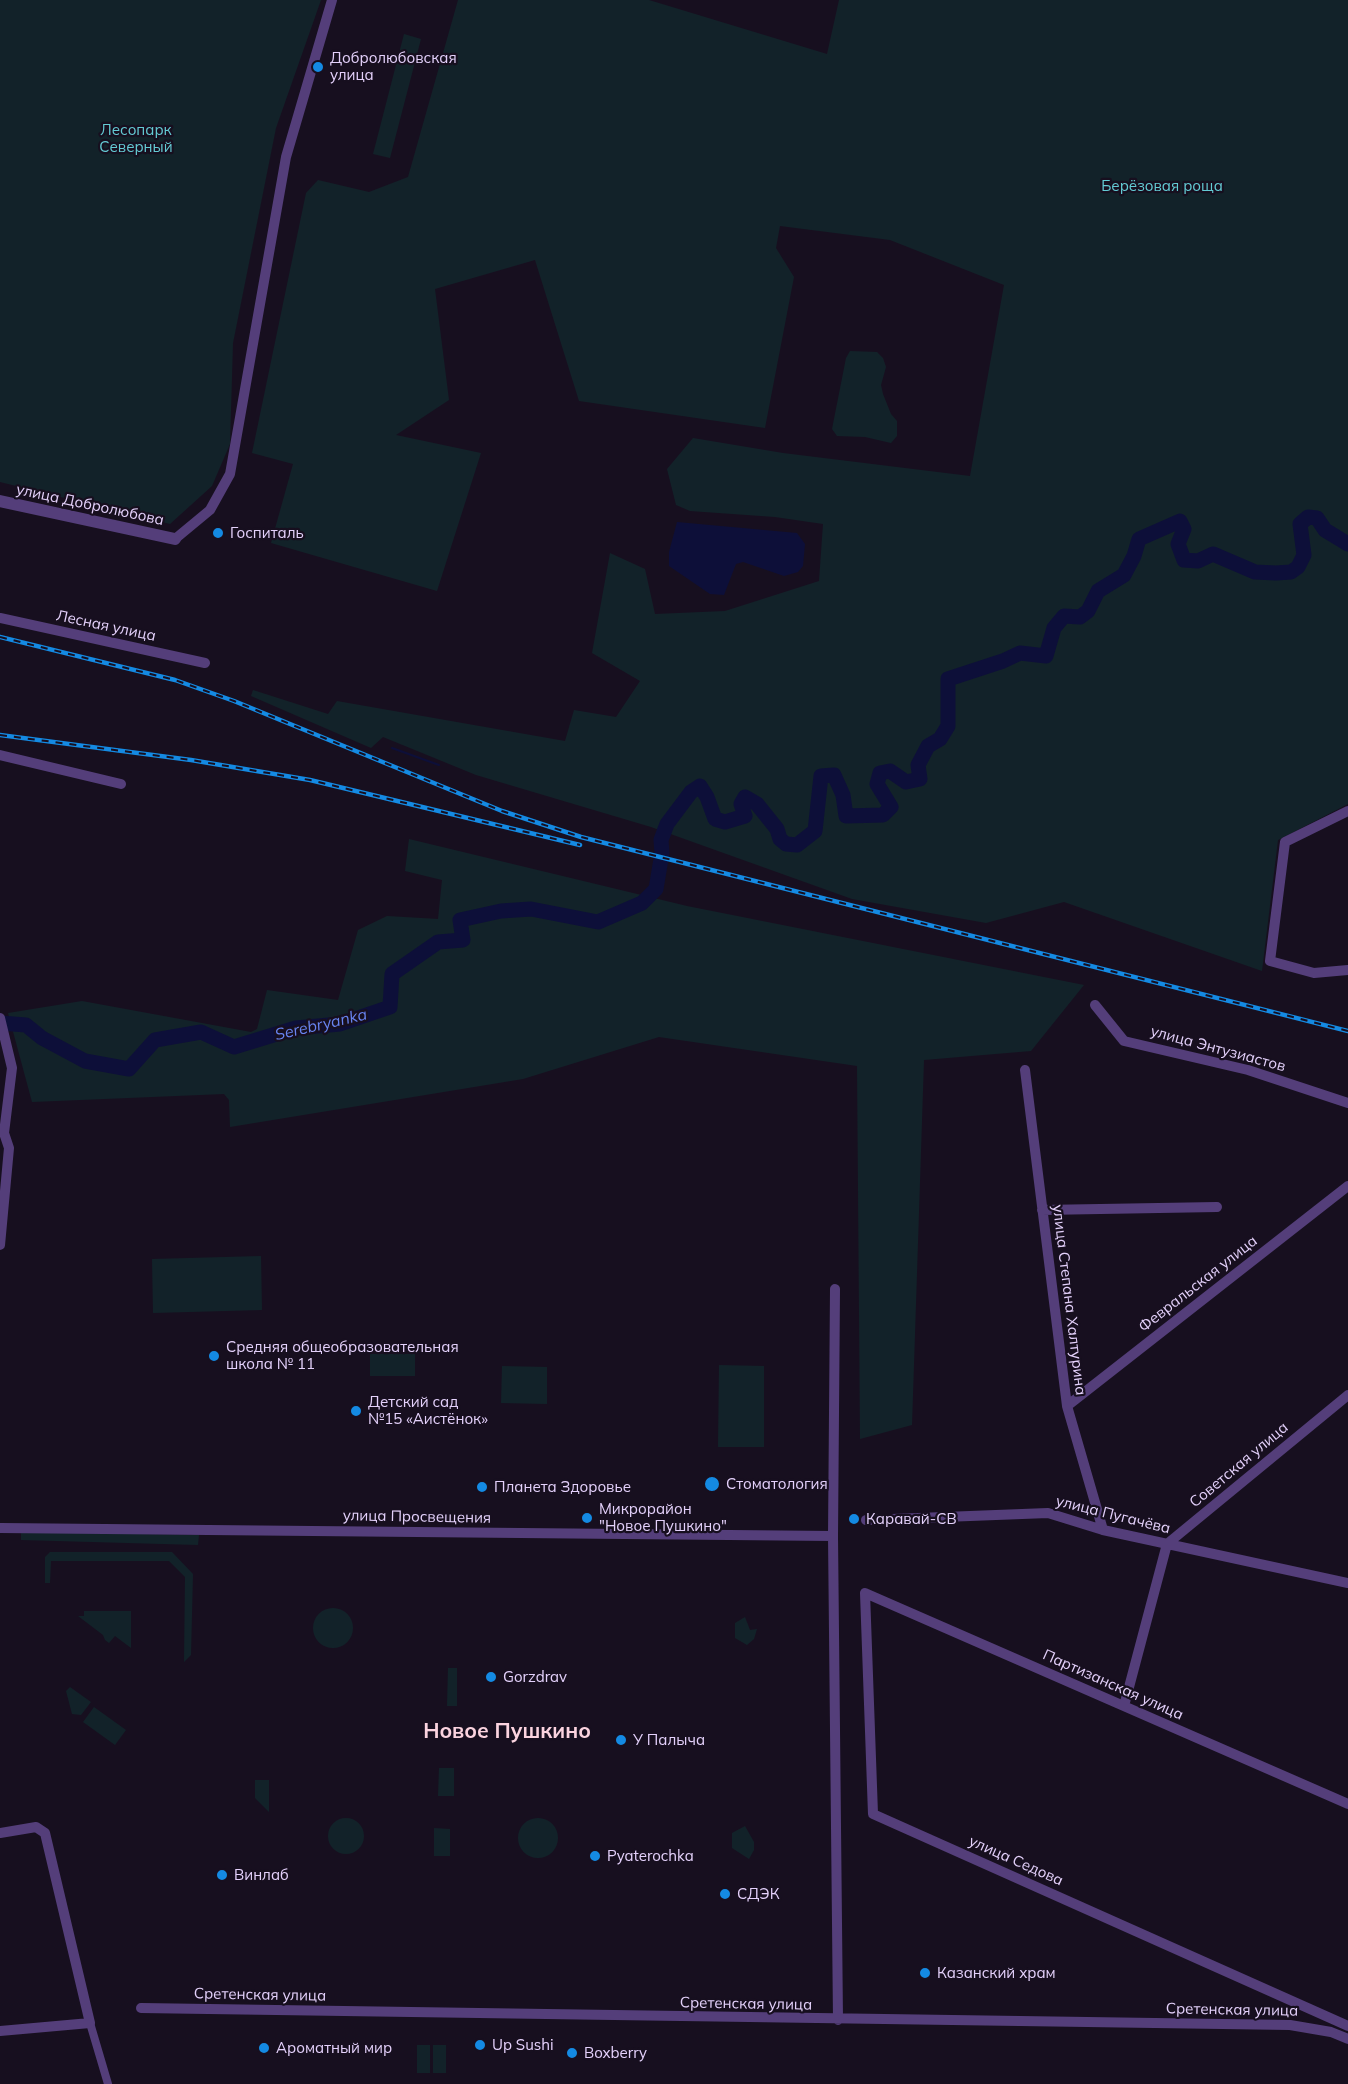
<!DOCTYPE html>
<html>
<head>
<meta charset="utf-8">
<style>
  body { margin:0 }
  canvas { display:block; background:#170f1f }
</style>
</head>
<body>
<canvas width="1348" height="2084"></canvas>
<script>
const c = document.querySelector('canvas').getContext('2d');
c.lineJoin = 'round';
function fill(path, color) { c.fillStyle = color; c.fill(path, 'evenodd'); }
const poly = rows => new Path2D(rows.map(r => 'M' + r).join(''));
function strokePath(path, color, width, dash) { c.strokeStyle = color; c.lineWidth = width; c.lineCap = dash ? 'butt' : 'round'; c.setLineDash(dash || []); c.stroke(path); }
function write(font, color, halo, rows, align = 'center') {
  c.font = font + ' Mulish,sans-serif'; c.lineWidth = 4.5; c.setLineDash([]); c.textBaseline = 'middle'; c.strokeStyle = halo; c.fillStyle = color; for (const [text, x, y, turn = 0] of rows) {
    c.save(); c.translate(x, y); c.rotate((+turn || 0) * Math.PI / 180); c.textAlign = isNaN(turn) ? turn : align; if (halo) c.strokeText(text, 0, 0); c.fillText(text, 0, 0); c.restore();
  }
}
const green = poly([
  [0,0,321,0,276,128,233,343,230,444,212,486,170,524,0,482],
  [458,0,649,0,827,54,839,0,1348,0,1348,804,1278,840,1262,971,1064,902,986,923,852,899,651,827,476,775,383,737,371,748,251,696,253,690,328,714,337,701,565,741,574,710,616,717,640,681,592,653,610,553,645,569,655,614,725,611,819,581,823,524,775,517,690,511,676,505,667,469,693,438,783,453,970,476,1004,285,890,240,780,226,776,248,794,277,765,428,579,401,535,260,435,289,449,400,396,435,481,453,437,591,271,543,293,464,252,453,306,193,318,180,369,192,408,177],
  [404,34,421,39,390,158,373,154],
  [850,351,877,352,883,358,886,367,881,385,883,394,891,414,897,421,897,436,891,443,865,437,837,436,832,429,846,358],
  [409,839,687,906,1084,985,1031,1051,924,1060,912,1425,860,1439,857,1066,659,1037,523,1079,230,1127,229,1100,224,1094,32,1102,8,1013,82,1001,251,1032,257,1029,267,990,338,1000,358,930,387,916,438,919,442,880,405,871],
  [261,1256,262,1310,153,1313,152,1259],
  [370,1354,415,1354,415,1376,370,1376],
  [719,1365,764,1366,764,1447,718,1447],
  [502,1366,547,1367,547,1404,501,1403],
  [21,1532,199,1535,198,1545,21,1540],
  [50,1552,172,1552,193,1574,191,1655,184,1662,185,1577,169,1561,51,1561,50,1583,45,1583,45,1557],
  '313 1628a20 20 0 1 1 40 0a20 20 0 1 1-40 0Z',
  [84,1611,131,1611,131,1648,115,1636,109,1643,105,1640,103,1635,78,1616,84,1616],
  [745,1617,750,1630,757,1629,754,1639,747,1645,735,1638,735,1623],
  [448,1668,457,1668,457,1706,447,1706],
  [70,1687,91,1702,81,1715,72,1714,66,1691],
  [94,1707,126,1730,115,1745,83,1722],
  [439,1768,454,1768,454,1796,438,1796],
  [255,1780,269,1780,269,1812,255,1798],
  '328 1836a18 18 0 1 1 36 0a18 18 0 1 1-36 0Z',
  '518 1838a20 20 0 1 1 40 0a20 20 0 1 1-40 0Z',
  [745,1826,754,1842,754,1850,749,1859,732,1848,732,1833],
  [434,1828,450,1829,450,1856,434,1856],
  [417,2045,430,2045,430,2073,417,2073],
  [433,2045,446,2045,446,2073,433,2073]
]);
const water = poly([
  [677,522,797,533,805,544,803,566,798,572,784,576,743,562,736,564,724,595,710,594,669,566,669,552]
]);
const stream = poly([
  [392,748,439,765]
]);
const river = poly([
  [0,1023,26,1025,42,1038,85,1061,129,1069,155,1040,201,1032,234,1047,296,1028,340,1024,390,1007,392,974,438,942,463,940,460,920,501,911,531,909,598,922,642,903,656,889,662,853,661,840,667,824,691,792,700,786,707,797,715,819,725,822,745,816,741,804,745,797,757,804,777,829,780,839,786,844,797,845,815,831,821,776,834,775,843,795,846,816,883,815,891,807,877,784,880,773,890,771,906,782,920,779,918,765,928,746,940,739,948,726,948,679,1003,661,1020,653,1046,656,1054,628,1064,616,1080,617,1088,611,1098,591,1124,575,1134,556,1139,539,1180,521,1184,529,1178,544,1184,560,1198,561,1213,554,1255,572,1276,573,1291,572,1298,567,1304,555,1300,524,1308,517,1317,518,1325,530,1348,544]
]);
const pedestrian = poly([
  [90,2023,108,2084]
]);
const minor = poly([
  [175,539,210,510,230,474,286,157,332,0],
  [0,618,205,663],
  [0,755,121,784],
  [1348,811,1285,842,1270,961,1314,973,1348,970],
  [1095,1005,1124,1041,1248,1070,1348,1103],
  [0,1018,12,1068,4,1133,9,1148,0,1245],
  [1025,1070,1067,1406,1103,1530],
  [1042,1210,1217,1207],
  [835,1289,833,1536,838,2020],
  [1067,1406,1348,1186],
  [866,1520,1048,1513,1103,1530,1348,1583],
  [0,1528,833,1536],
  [1124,1706,1167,1544,1348,1395],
  [1348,1804,865,1593,873,1814,1348,2026],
  [0,1833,36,1827,45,1833,90,2023,0,2031],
  [141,2008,1290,2025,1331,2032,1348,2039]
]);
const tertiary = poly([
  [0,501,175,539]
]);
const rail = poly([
  [0,637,175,680,234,701,502,811,581,837,1348,1031],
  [0,735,191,760,310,780,580,845]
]);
const markers = [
  [318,67,6,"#148ae3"],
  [218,533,6,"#148ae3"],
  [214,1356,6,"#148ae3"],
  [356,1411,6,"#148ae3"],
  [712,1484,8,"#148ae3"],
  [482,1487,6,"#148ae3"],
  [587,1518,6,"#148ae3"],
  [854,1519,6,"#148ae3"],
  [491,1677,6,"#148ae3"],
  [621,1740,6,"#148ae3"],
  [595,1856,6,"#148ae3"],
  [222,1875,6,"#148ae3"],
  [725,1894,6,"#148ae3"],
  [925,1973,6,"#148ae3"],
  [480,2045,6,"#148ae3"],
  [264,2048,6,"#148ae3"],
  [572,2053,6,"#148ae3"]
];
const poiNames = [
  ["Добролюбовская",330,58],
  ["улица",330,75],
  ["Госпиталь",230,533],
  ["Средняя общеобразовательная",226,1347],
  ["школа № 11",226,1364],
  ["Детский сад",368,1402],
  ["№15 «Аистёнок»",368,1419],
  ["Стоматология",726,1484],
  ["Планета Здоровье",494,1487],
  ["Микрорайон",599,1509],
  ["\"Новое Пушкино\"",599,1526],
  ["Каравай-СВ",866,1519],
  ["Gorzdrav",503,1677],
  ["У Палыча",633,1740],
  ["Pyaterochka",607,1856],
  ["Винлаб",234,1875],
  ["СДЭК",737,1894],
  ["Казанский храм",937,1973],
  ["Up Sushi",492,2045],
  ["Ароматный мир",276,2048],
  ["Boxberry",584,2053]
];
const parkNames = [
  ["Лесопарк",136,130],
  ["Северный",136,147],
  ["Берёзовая роща",1162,186]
];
const streetNames = [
  ["улица Добролюбова",90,505,12],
  ["Лесная улица",106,626,12],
  ["улица Энтузиастов",1218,1049,15],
  ["Февральская улица",1198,1284,-38],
  ["улица Степана Халтурина",1069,1300,83],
  ["Советская улица",1239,1465,-40],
  ["улица Пугачёва",1113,1515,14],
  ["улица Просвещения",417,1517,1],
  ["Партизанская улица",1113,1685,24],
  ["улица Седова",1016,1861,24],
  ["Сретенская улица",260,1995,1],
  ["Сретенская улица",746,2004,1],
  ["Сретенская улица",1232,2010,1]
];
const waterNames = [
  ["Serebryanka",321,1025,-13]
];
const districtNames = [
  ["Новое Пушкино",507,1732]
];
fill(green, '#122229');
fill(water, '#0d0f39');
strokePath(stream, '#0d0f39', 2);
strokePath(river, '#0d0f39', 15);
strokePath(pedestrian, '#543e7a', 8);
strokePath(minor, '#543e7a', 10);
strokePath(tertiary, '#543e7a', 12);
strokePath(rail, '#148ae3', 4.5);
strokePath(rail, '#170f1f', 2, [7]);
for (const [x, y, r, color] of markers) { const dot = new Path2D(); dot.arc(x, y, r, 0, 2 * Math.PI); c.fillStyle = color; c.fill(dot); strokePath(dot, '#170f1f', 2); }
write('15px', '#e4d1fb', '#170f1f', poiNames, 'left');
write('15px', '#64cbd4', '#170f1f', parkNames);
write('15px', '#e4d1fb', '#170f1f', streetNames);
write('italic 16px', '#6884f1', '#170f1f', waterNames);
write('bold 21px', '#fbd3df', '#170f1f', districtNames);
</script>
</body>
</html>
